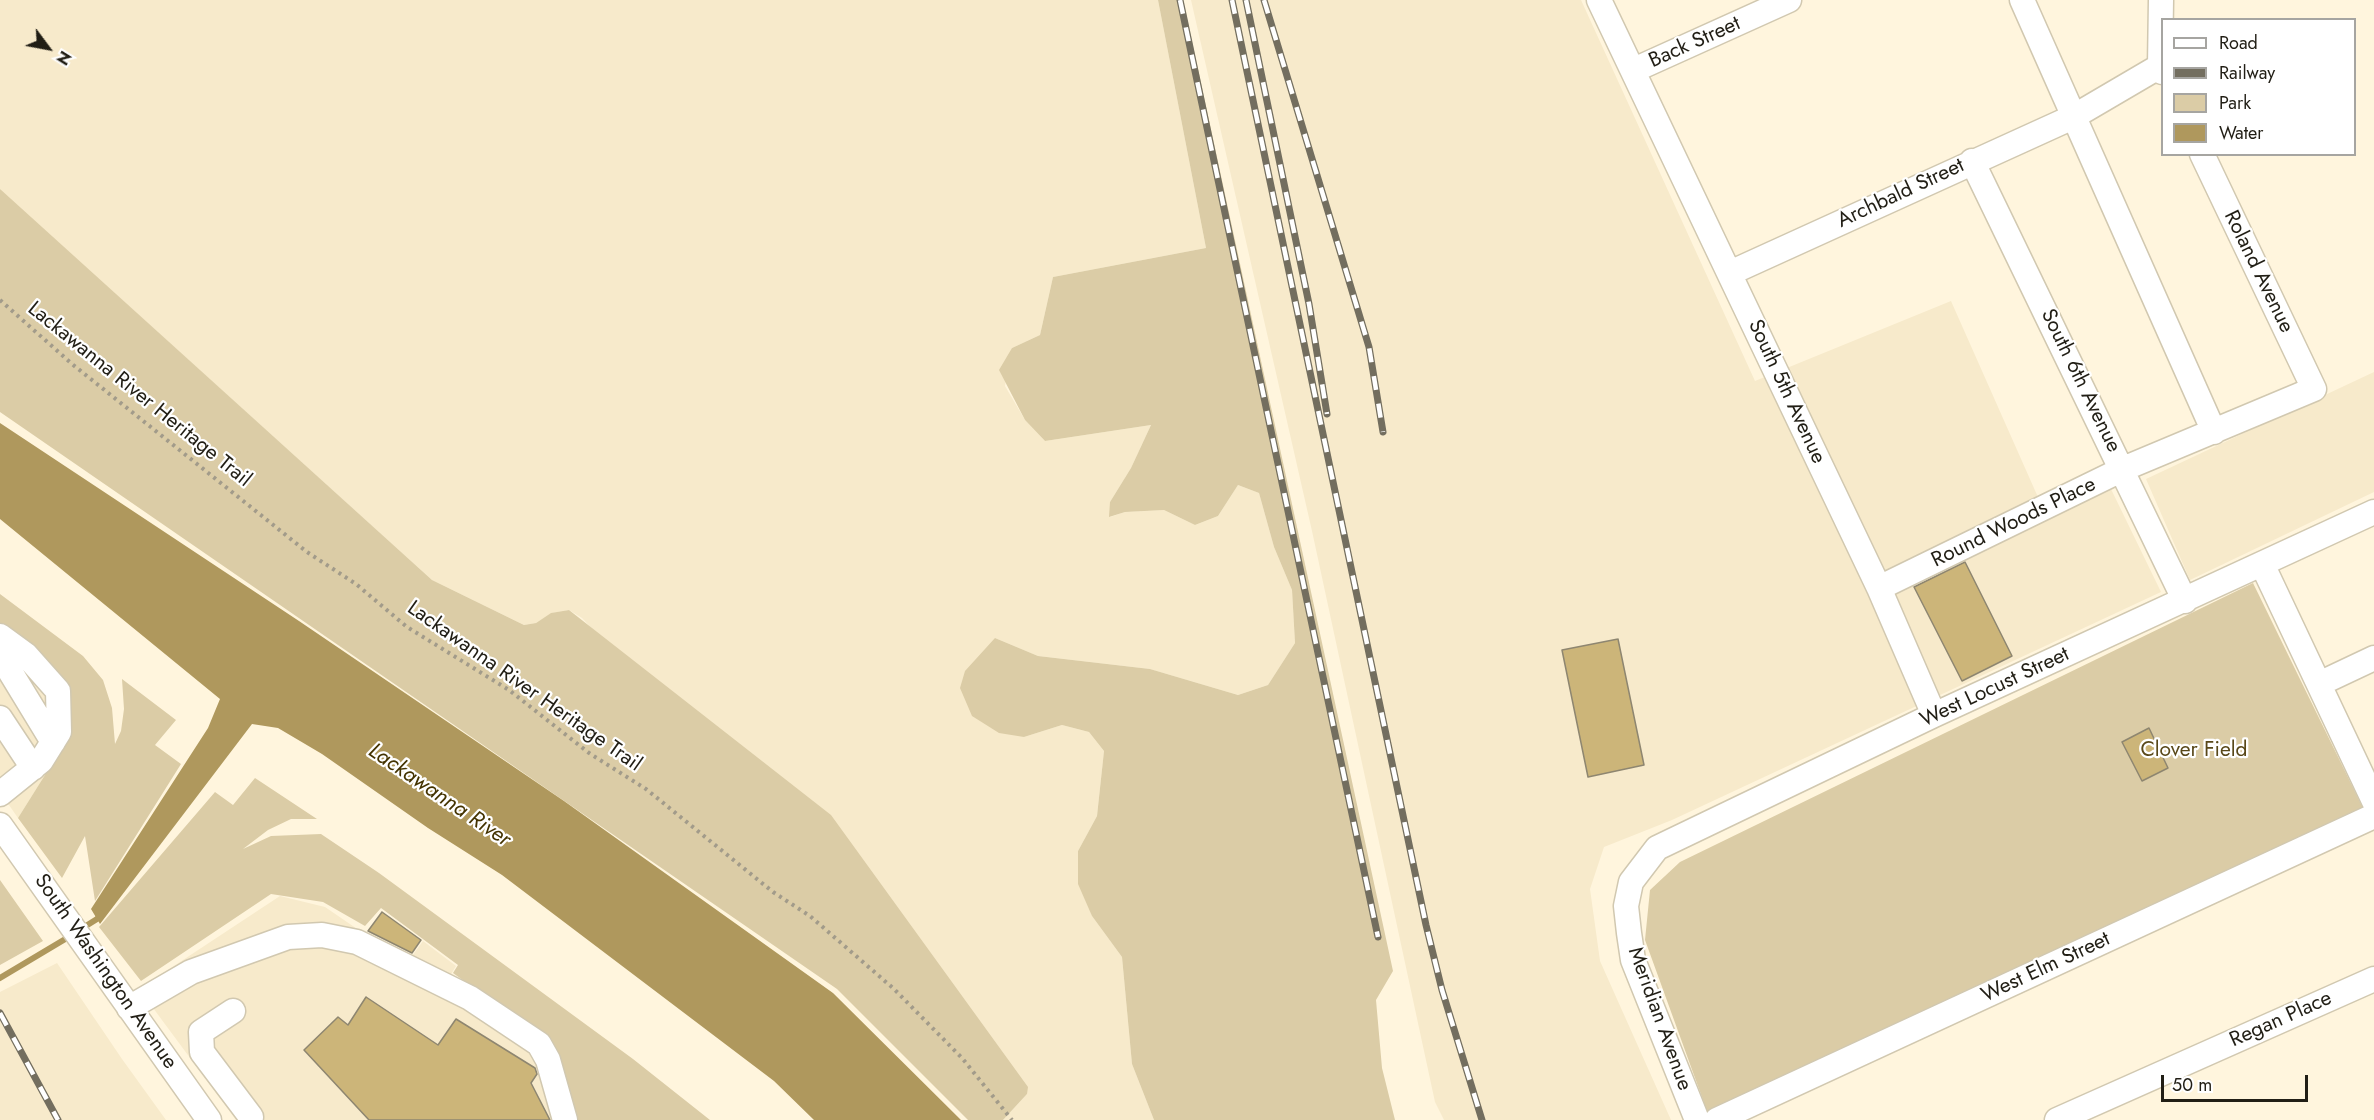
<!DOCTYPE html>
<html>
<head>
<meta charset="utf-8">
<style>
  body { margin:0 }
  #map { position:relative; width:2374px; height:1120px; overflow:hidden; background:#fff5dd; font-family:Jost,sans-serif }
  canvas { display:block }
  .legend { position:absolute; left:2161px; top:18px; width:195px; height:138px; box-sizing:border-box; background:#fff; border:2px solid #a6a5a1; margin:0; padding:8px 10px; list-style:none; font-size:18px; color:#211e15 }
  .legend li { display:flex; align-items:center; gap:12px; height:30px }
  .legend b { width:30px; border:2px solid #a6a5a1 }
  .north { position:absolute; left:18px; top:18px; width:60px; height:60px; -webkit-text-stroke:4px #fff; paint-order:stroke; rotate:122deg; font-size:16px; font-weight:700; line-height:24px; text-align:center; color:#211e15 }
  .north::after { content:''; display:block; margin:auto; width:21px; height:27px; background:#211e15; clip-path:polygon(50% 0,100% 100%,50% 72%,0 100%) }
  .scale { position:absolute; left:2161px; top:1075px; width:147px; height:27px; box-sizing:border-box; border:3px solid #211e15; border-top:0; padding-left:8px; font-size:18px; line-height:21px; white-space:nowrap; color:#211e15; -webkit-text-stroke:4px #fff; paint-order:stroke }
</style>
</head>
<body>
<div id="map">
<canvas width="2374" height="1120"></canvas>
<ul class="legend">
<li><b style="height:8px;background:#fff"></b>Road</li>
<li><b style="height:8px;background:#736e5f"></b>Railway</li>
<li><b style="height:16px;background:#dbcca6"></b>Park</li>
<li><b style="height:16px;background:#af985d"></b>Water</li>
</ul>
<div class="north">N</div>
<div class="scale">50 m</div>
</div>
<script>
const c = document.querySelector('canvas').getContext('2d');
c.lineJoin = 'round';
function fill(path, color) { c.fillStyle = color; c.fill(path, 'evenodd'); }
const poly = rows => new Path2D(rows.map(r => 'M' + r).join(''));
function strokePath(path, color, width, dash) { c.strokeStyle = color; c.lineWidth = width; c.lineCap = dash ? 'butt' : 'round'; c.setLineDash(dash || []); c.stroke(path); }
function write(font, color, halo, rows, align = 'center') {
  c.font = font + ' Jost,sans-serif'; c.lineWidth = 4.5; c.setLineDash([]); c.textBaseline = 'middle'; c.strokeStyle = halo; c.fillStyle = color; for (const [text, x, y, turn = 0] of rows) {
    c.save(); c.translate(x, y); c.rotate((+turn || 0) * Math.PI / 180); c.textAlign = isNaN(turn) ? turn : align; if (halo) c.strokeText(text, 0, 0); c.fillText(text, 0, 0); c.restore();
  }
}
const built = poly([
  [0,0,1158,0,1206,248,1053,277,1040,335,1012,348,1005,386,1025,420,1045,441,1151,425,1131,468,1110,502,1110,517,1125,512,1164,510,1195,525,1218,516,1238,485,1259,493,1274,547,1292,590,1295,643,1268,685,1238,695,1150,669,1038,656,995,638,1024,737,1062,725,1089,732,1104,751,1097,816,1078,851,1092,916,1122,957,1132,1064,1154,1120,1003,1120,1027,1094,582,618,569,610,552,613,536,623,524,625,432,580,2,192,0,189],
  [1191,0,1581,0,1755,381,1951,301,2045,513,2110,487,2161,592,1672,820,1604,847,1590,889,1600,961,1671,1120,1444,1120,1435,1102,1312,531],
  [2374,372,2374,492,2190,580,2146,479],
  [0,633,60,683,65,743,18,818,0,792],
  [280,896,325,907,407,963,423,941,456,966,450,976,665,1120,236,1120,139,989],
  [57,963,122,1059,166,1120,0,1120,0,992]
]);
const green = poly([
  [1158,0,1183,0,1393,971,1376,1000,1382,1068,1395,1120,1154,1120,1132,1064,1122,957,1092,916,1078,884,1078,851,1097,816,1104,751,1089,732,1062,725,1024,737,999,733,972,716,960,688,965,671,995,638,1038,656,1150,669,1238,695,1268,685,1295,643,1292,590,1274,547,1259,493,1238,485,1218,516,1195,525,1164,510,1125,512,1109,517,1110,502,1131,468,1151,425,1045,441,1025,420,999,370,1012,348,1040,335,1053,277,1206,248],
  [0,189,432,580,524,625,536,623,551,613,569,610,831,815,1028,1087,1027,1094,1003,1120,968,1120,837,989,0,412],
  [2253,583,2364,810,1707,1111,1645,940,1650,890,1680,862],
  [0,594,83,656,103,680,112,708,115,744,121,731,124,709,122,679,176,720,155,745,181,764,95,901,85,836,62,878,18,818,65,743,60,683,0,633],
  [255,778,317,819,291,819,268,830,243,849,271,836,321,834,379,873,633,1059,710,1120,578,1120,541,1037,453,973,458,965,381,908,365,926,323,902,271,894,141,981,99,927,215,792,233,805],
  [0,880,43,941,0,965]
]);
const water = poly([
  [0,423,299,621,564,801,833,993,961,1120,814,1120,774,1081,502,875,428,828,322,754,278,728,252,724,100,924,91,909,208,728,220,699,0,519]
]);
const stream = poly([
  [81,929,97,919,101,914],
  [0,978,72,935]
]);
const building = poly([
  [1965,562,2012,656,1962,681,1914,587,1965,562],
  [1618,639,1644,765,1588,777,1562,650,1618,639],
  [2149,728,2168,768,2142,781,2122,742,2149,728],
  [382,912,421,940,412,953,368,931,382,912],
  [366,997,438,1045,456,1019,535,1068,537,1074,531,1083,550,1120,369,1120,304,1050,338,1017,348,1025,366,997]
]);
const path = poly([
  [0,300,72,364,307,552,356,584,407,627,509,690,589,753,646,789,773,892,810,916,894,989,962,1058,1012,1120]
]);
const minor = poly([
  [1599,0,1879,588,1934,715],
  [2022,0,2214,432],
  [2161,0,2160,66,2162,72],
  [1634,70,1789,0],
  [1972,161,2185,601],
  [1730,273,2073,117,2160,66],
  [2262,564,2374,801],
  [1879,588,2123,469,2314,389,2202,154],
  [0,636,26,655,58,691,59,732,41,761,0,794],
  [0,655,53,742],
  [2319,684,2374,658],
  [0,718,33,768],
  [0,825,209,1120],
  [129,1008,191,972,288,937,322,935,357,942,470,998,539,1044,548,1060,565,1120],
  [233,1011,201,1032,202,1052,251,1117],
  [1697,1120,1633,960,1629,933,1626,906,1631,882,1657,848,1934,715,2374,512],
  [1717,1120,2374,816],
  [2057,1120,2374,979]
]);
const rail = poly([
  [1180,0,1378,937],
  [1232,0,1426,925,1442,990,1482,1120],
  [1246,0,1309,304,1327,414],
  [1264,0,1369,347,1383,432],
  [0,1013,58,1120]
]);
const streetNames = [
  ["Back Street",1695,43,-24],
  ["Archbald Street",1901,194,-25],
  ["Roland Avenue",2258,272,64],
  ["South 6th Avenue",2080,381,64],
  ["South 5th Avenue",1786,392,65],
  ["Lackawanna River Heritage Trail",139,395,39],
  ["Round Woods Place",2014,523,-26],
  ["Lackawanna River Heritage Trail",524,687,35],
  ["West Locust Street",1995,688,-25],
  ["West Elm Street",2046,968,-25],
  ["South Washington Avenue",105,972,55],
  ["Meridian Avenue",1659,1019,70],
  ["Regan Place",2281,1020,-24]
];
const parkNames = [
  ["Clover Field",2194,751]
];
const waterNames = [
  ["Lackawanna River",439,796,34]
];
fill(built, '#f7eacb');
fill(green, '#dbcca6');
fill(water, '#af985d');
strokePath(stream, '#af985d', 6);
fill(building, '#ccb579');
strokePath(building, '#8e8670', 1.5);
strokePath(minor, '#d1c8b0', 27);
strokePath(path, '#a29b8a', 4, [3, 4.5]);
strokePath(minor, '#fff', 24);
strokePath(rail, '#736e5f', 7);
strokePath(rail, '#fff', 4.5, [14]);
write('21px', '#211e15', '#fff', streetNames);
write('21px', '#594819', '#fff', parkNames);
write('italic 22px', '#430', '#fff', waterNames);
</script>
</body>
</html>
